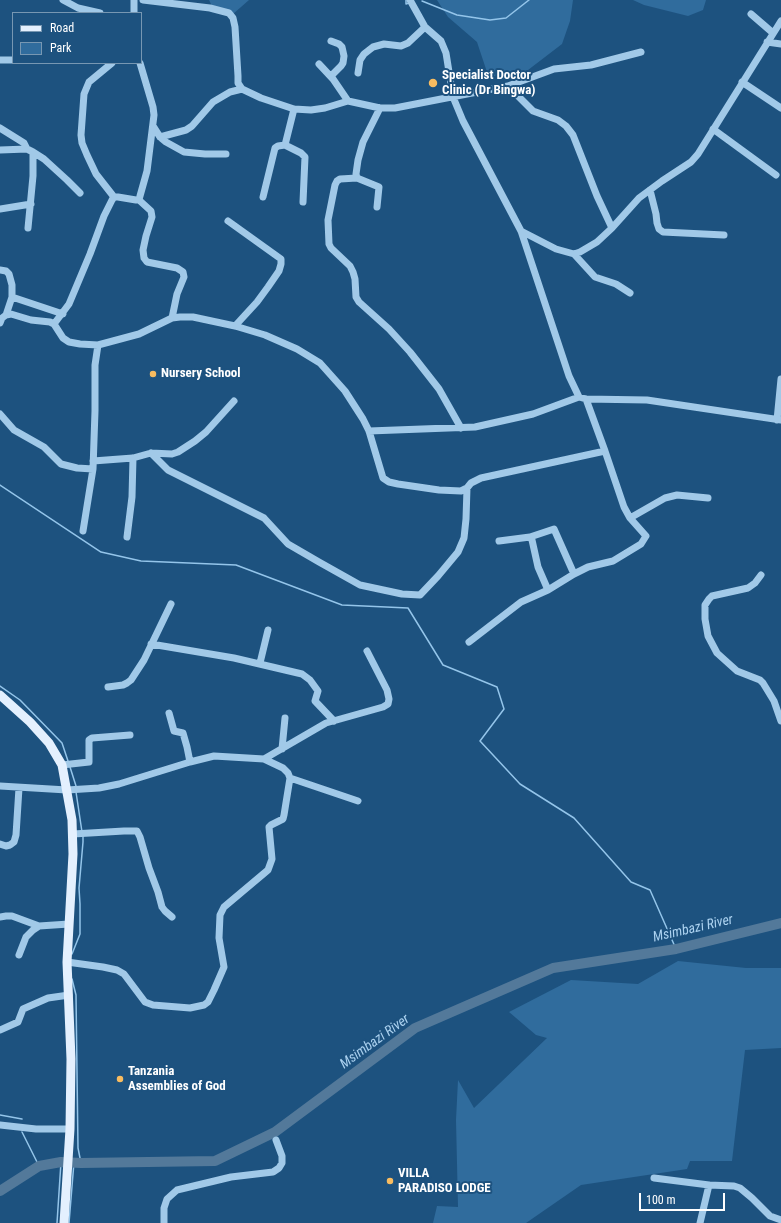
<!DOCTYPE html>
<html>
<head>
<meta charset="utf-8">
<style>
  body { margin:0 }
  #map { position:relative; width:781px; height:1223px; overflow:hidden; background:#1d527f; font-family:"Roboto Condensed",sans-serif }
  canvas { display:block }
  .legend { position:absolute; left:12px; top:12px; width:130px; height:52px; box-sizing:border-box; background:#1d527f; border:1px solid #7797b2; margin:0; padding:5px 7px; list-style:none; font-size:12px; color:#fff }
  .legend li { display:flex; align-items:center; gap:8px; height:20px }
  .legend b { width:20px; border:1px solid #7797b2 }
  .scale { position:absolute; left:639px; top:1193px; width:86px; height:18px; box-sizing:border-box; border:2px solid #fff; border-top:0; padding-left:5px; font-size:12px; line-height:14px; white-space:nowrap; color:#fff; -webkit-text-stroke:3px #1d527f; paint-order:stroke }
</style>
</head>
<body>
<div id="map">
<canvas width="781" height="1223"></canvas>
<ul class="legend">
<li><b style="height:5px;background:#e4f0fe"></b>Road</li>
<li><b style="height:11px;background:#306c9d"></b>Park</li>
</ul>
<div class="scale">100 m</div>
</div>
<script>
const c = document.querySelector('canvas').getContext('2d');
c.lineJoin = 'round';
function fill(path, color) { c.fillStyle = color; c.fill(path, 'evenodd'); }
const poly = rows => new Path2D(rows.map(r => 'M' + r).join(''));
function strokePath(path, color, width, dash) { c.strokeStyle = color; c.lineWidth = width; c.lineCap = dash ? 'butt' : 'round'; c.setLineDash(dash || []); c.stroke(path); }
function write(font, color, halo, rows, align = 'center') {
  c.font = font + ' "Roboto Condensed",sans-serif'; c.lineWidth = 4; c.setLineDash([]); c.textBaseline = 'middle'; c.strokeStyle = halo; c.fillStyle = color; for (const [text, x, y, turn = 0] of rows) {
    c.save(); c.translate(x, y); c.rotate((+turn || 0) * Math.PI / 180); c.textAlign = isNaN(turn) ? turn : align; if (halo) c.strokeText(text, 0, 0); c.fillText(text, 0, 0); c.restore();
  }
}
const green = poly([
  [209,0,249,0,233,14,212,6],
  [437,0,573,0,570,21,562,44,515,80,488,75,477,42,448,17],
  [633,0,706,0,703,10,688,16,644,5],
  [678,961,746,968,781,968,781,1048,745,1050,732,1161,690,1161,687,1169,581,1185,526,1223,433,1223,437,1206,458,1207,456,1120,458,1080,474,1108,547,1038,536,1035,509,1012,571,980,638,984]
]);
const stream = poly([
  [406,0,406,4,409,3],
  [422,1,457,15,490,20,506,18,529,0],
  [0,485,101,552,141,561,236,565,342,605,408,608,443,665,497,687,504,709,480,741,520,784,574,818,631,882,650,890,676,949],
  [0,686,20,700,62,743,68,761],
  [70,767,76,786],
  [76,792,82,832],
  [72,954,80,934,80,904,79,888,83,842,83,835],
  [72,979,76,995,78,1148,81,1163],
  [0,1115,22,1119],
  [22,1132,39,1166],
  [57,1223,61,1162],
  [69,1223,74,1162]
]);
const river = poly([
  [0,1191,39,1166,61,1162,81,1163,215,1161,275,1132,415,1028,553,968,676,949,781,923]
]);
const minor = poly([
  [63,0,78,8,100,13],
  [134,0,134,13],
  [143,0,210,8,229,13,233,18,235,27,238,76,238,83,242,89,261,98,294,109,311,110,325,108,348,101,380,108,395,108,508,86,533,111,558,120,566,126,573,135,597,196,612,228],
  [410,0,425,27,441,41,446,53,453,97,463,121,521,231,569,376,579,397],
  [751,14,773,33],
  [767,42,781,44],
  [0,60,13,60],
  [112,63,89,82,84,94,81,135,82,143,87,155,96,174,114,197],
  [319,64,333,79,348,101],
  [358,73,360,60,364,54,373,47,384,44,401,46,408,43,425,27],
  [331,76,341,66,343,63,344,56,342,47,339,44,331,41],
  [742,82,781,108],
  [508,86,554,69,591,65,641,52],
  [294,109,285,145,301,153,305,157,303,202],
  [153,126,160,137,166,142,184,152,205,154,226,154],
  [0,128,24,143,27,149],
  [713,129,776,175],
  [160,137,186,130,192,126,213,102,230,92,242,89],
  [0,150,27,149,33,152,44,159,67,180,80,193],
  [357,178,340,179,337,181,335,185,328,220,329,244,331,248,350,266,353,272,355,279,356,297,359,302,389,329,410,352,439,389,461,428],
  [650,190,656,214,657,223,659,229,663,232,724,235],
  [263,197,275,148,278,146,285,145],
  [139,200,151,211,152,217,146,236,143,250,144,258,147,262,177,268,183,272,184,277,177,294,172,318],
  [377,207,379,187,357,178,356,174,358,160,363,142,380,108],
  [0,209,31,204],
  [228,221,281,259,281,264,279,271,268,287,257,302,235,326],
  [28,228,33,176,33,152],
  [521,231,556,249,574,254,580,252,597,242,612,228,639,198,662,181,691,162,698,154,781,21],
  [574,254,595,277,616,284,630,293],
  [0,270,6,271,9,274,12,285,12,297,6,315],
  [12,297,63,314],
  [0,323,2,318,6,315,11,314,31,320,50,322,54,324,63,338,69,342,80,344,98,345,139,334,172,318,180,317,193,317,235,326,265,335,297,349,320,363,345,391,363,419,369,431,383,478,389,482,398,484,439,490,461,491,467,488,471,483,481,478,605,451],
  [54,324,69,304,90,254,104,216,112,200,114,197,118,197,136,200,139,200,140,196,147,171,154,115,153,107,140,63],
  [0,414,14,430,44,447,61,464,77,468,93,469],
  [777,420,781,379],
  [369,431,475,427,533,414,579,397,586,399,647,400,781,420],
  [151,453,168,470,264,518,288,544,319,562,360,585,402,594,420,595,438,576,458,552,464,538,466,519,467,488],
  [93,461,133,458,151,453,172,454,178,452,195,441,206,432,234,401],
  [630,518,665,498,677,495,708,498],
  [83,531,93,469,95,411,95,365,98,345],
  [127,537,132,497,133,458],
  [530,537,554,529,574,574],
  [499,541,530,537,532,540,538,567,548,590],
  [761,575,755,583,748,588,712,596,709,599,705,605,705,619,708,636,717,653,737,671,760,680,763,683,774,701,781,721],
  [469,642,521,602,548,590,574,574,588,567,613,561,641,544,646,536,630,518,624,507,605,451,586,399],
  [151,644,234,658,302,674,310,680,318,691,315,701,334,721],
  [260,663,268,630],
  [108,687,123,685,127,683,131,680,144,660,171,604],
  [169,713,174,731,183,733,187,747,190,762],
  [282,749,285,718],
  [264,759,326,723,383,707,388,704,389,699,387,690,367,651],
  [62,765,89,762,89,740,92,738,130,735],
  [290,778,358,801],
  [0,786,67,790,99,788,119,784,190,762,214,756,264,759,283,768,288,773,290,778,284,815,283,819,271,825,269,827,272,859,268,870,224,907,220,915,219,938,224,967,214,990,208,1002,204,1005,190,1008,153,1005,145,1002,124,974,117,970,103,967,67,962],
  [73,834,124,831,137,831,140,837,149,868,158,892,162,907,165,911,172,917],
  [0,844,6,846,10,845,14,842,16,835,19,788],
  [0,917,6,916,12,916,39,926],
  [19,955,26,937,33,930,39,926,69,924],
  [0,1030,18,1022,23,1009,48,998,69,995],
  [0,1125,36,1129,70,1129],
  [654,1178,709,1185,734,1186,740,1188,752,1198,770,1216,781,1220],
  [164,1223,164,1208,167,1199,177,1190,231,1177,273,1172,279,1168,282,1163,282,1156,276,1140],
  [700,1223,709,1185]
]);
const major = poly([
  [0,695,30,722,49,743,62,765,72,820,73,854,67,962,71,1059,70,1129,64,1223]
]);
const markers = [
  [433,83,5,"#f8bc60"],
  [153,374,4,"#f8bc60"],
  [120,1079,4,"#f8bc60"],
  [390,1181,4,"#f8bc60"]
];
const poiNames = [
  ["Specialist Doctor",442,76],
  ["Clinic (Dr Bingwa)",442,91],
  ["Nursery School",161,374],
  ["Tanzania",128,1072],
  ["Assemblies of God",128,1087],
  ["VILLA",398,1174],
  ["PARADISO LODGE",398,1189]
];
const waterNames = [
  ["Msimbazi River",693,929,-13],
  ["Msimbazi River",375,1042,-36]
];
fill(green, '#306c9d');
strokePath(stream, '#94c5ea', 1.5);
strokePath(river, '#53799a', 10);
strokePath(minor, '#a1c9e8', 7);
strokePath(major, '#e4f0fe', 9);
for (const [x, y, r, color] of markers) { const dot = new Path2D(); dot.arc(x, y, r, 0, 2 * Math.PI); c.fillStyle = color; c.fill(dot); strokePath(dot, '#1d527f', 1.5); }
write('bold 13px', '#fff', '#1d527f', poiNames, 'left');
write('italic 14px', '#acd2f0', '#1d527f', waterNames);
</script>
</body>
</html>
